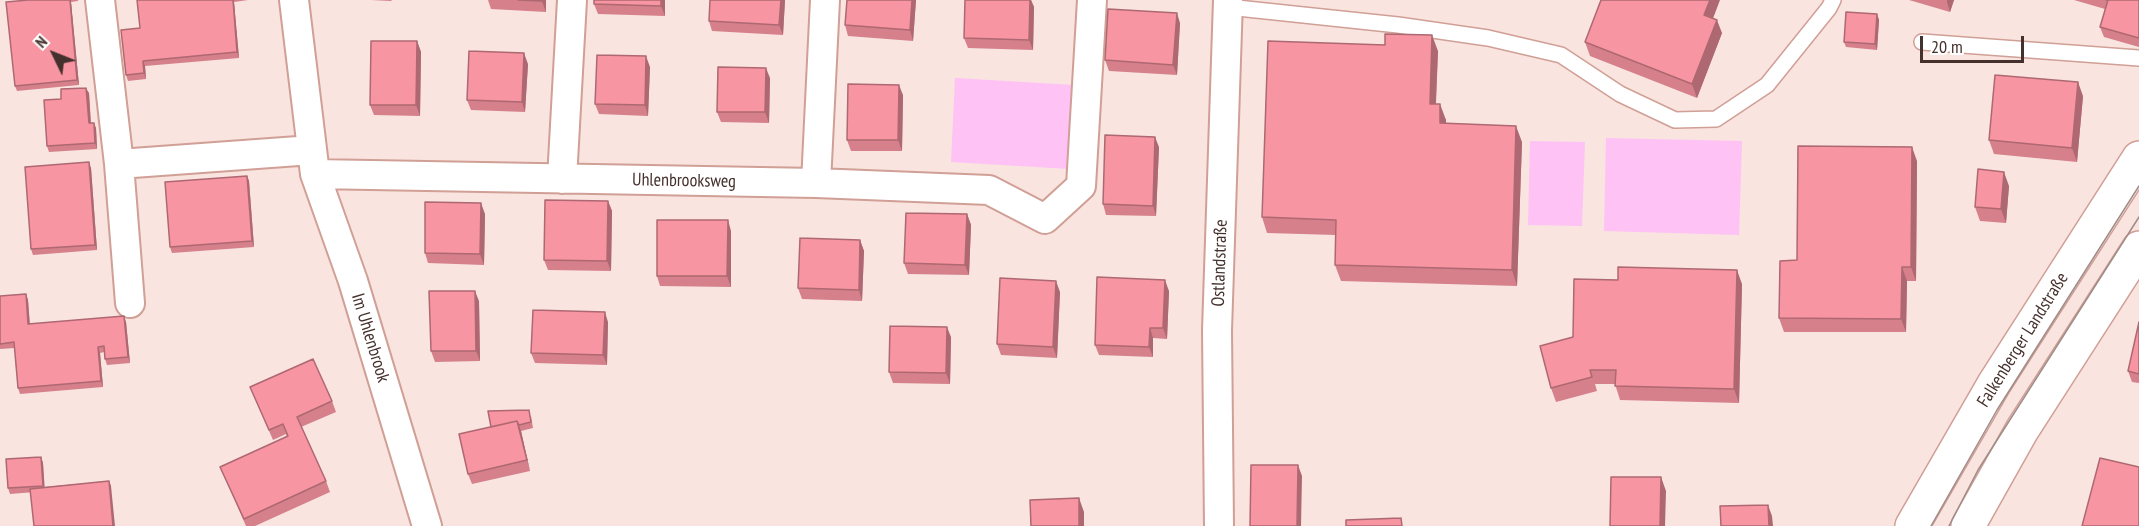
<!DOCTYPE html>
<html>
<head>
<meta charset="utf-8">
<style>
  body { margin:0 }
  #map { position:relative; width:2139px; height:526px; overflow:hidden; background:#f9e4e0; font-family:"PT Sans Narrow",sans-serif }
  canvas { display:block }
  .north { position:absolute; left:24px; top:24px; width:60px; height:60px; -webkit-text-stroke:4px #fff; paint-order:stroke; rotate:313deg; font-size:16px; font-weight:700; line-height:24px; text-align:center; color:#44302c }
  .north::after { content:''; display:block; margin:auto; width:21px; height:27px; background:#44302c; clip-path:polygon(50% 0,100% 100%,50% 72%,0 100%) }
  .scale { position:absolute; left:1920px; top:36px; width:104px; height:27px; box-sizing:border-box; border:3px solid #44302c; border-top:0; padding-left:8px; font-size:18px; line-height:21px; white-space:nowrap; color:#44302c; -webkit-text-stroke:4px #fff; paint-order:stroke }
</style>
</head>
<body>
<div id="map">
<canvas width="2139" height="526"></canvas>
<div class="north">N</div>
<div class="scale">20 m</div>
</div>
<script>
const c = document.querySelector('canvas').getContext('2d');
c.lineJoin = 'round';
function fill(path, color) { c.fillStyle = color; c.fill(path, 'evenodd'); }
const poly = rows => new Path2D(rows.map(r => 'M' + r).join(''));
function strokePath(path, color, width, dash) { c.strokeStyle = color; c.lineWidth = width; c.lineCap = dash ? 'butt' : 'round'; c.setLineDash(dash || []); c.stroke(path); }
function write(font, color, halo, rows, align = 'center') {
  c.font = font + ' "PT Sans Narrow",sans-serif'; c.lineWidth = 5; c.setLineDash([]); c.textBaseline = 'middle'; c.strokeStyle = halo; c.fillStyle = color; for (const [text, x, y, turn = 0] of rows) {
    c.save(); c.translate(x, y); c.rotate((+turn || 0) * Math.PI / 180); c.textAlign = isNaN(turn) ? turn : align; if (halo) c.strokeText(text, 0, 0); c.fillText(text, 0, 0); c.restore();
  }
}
const green = poly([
  [955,78,1074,85,1069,169,951,162],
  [1606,138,1742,141,1739,235,1604,231],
  [1530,141,1585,142,1582,226,1528,225]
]);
const service = poly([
  [1228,7,1398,25,1488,38,1561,55,1620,94,1675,120,1716,119,1767,85,1829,8,1833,0],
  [1922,42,2139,58]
]);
const minor = poly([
  [100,0,119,164,130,303],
  [294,0,315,174,353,281,427,526],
  [119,164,312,150],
  [315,174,816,183,989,190,1045,219,1081,186,1092,0],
  [562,179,572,0],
  [816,183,825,0],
  [1219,526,1217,330,1228,0]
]);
const tertiary = poly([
  [1912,526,1994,384,2139,158],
  [1968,526,2022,430,2139,248]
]);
const tram = poly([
  [1931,526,1997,410,2139,186],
  [1949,526,1978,470,2139,217]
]);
const wall = poly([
  [28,0,78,0,78,1,71,2,79,85,17,91,15,86],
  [137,0,248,0,234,2,239,58,145,66,146,79,128,81,126,75,140,28],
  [371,0,392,0,391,1],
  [488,0,546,0,546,12,491,9],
  [594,0,665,0,665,16,598,14,594,4],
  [785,0,783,35,712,31,709,21],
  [916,0,913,41,848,36,845,25],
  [965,0,1031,0,1034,7,1033,50,968,48,964,38],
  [1909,0,1954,0,1950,12],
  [2074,0,2139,0,2139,47,2104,37,2100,27,2105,9],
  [1877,14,1879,20,1877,50,1846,47,1844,42],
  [1713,18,1722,33,1697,98,1590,56,1585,42],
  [1180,23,1177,75,1109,71,1105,60],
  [417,41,421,52,420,116,374,115,370,105],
  [1438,51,1436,104,1446,120,1446,123,1522,142,1517,286,1341,281,1335,265,1336,235,1267,233,1262,217],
  [528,64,525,112,471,110,467,100],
  [650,67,648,116,599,114,595,104],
  [770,78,769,123,721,122,717,112],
  [89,93,91,123,96,128,97,149,49,152,47,146,61,99],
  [903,95,902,151,851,151,847,140],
  [2083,96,2077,162,1994,154,1989,140],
  [1159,147,1156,216,1106,215,1103,204],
  [1917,161,1916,281,1907,281,1906,332,1784,332,1779,318],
  [91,168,97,250,33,255,31,249],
  [247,176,249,181,254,247,172,253,170,247],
  [2009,186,2006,223,1980,221,1975,207],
  [608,201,612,211,611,271,548,270,544,260],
  [485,214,484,265,428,263,425,253],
  [967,214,971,225,969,275,908,274,904,263],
  [731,231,731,287,660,286,657,276],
  [860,240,864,251,862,301,802,299,798,288],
  [1742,284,1739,403,1620,400,1615,384,1595,384,1597,391,1556,402,1551,388,1573,337],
  [1169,291,1167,339,1153,338,1153,357,1099,355,1095,345],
  [1060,292,1057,358,1001,355,997,344],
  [26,294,28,300,30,324,126,322,130,363,107,365,105,359,104,352,100,353,103,387,20,394,18,388,15,348,0,349,0,296],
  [479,301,480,361,435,362,431,351],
  [608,322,607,365,535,363,531,353],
  [2139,322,2139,383,2132,382,2128,371],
  [951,337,950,384,893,383,889,372],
  [250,387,332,401,336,412,301,427,326,481,330,492,255,526,246,526,220,467,287,437,286,434,273,440],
  [531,416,533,428,521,431,530,471,472,484,468,474,491,427],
  [41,457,43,463,44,487,109,481,111,486,10,494,8,488]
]);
const shadedWall = poly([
  [70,0,71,0,71,2,79,85,77,80],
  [233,0,234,0,234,2,239,58,237,52],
  [542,0,546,0,546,12,542,1],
  [661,0,665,0,665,16,661,6],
  [781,0,785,0,783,35,779,25],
  [912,0,916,0,913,41,910,30],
  [1030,0,1031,0,1034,7,1033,50,1029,40],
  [1710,0,1720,0,1709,29,1704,15],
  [1947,0,1954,0,1950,12,1947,2],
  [1177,13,1180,23,1177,75,1173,65],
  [1877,14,1879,20,1877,50,1875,44],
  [1717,20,1722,33,1697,98,1692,84],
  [1432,35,1438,51,1435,120,1430,104],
  [417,41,421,52,420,116,416,105],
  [524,53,528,64,525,112,522,102],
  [646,56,650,67,648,116,645,105],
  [143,61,145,66,146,79,144,73],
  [766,68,770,78,769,123,765,112],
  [2078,82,2083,96,2077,162,2072,148],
  [899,85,903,95,902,151,898,140],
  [86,88,89,93,91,129,89,123],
  [1440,104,1446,120,1446,139,1440,123],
  [94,123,96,128,97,149,95,143],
  [1516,126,1522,142,1517,286,1512,270],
  [1155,137,1159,147,1156,216,1153,206],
  [1912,147,1917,161,1916,281,1911,267],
  [89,162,91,168,97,250,95,245],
  [2004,172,2009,186,2006,223,2001,209],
  [247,176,249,181,254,247,252,241],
  [608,201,612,211,611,271,607,261],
  [481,203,485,214,484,265,480,254],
  [967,214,971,225,969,275,965,265],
  [728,220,731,231,731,287,727,276],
  [860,240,864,251,862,301,859,290],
  [1902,267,1907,281,1906,332,1901,319],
  [1737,270,1742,284,1739,403,1734,389],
  [1165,280,1169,291,1167,339,1163,328],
  [1056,281,1060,292,1057,358,1053,347],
  [475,291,479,301,480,361,476,351],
  [26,294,28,300,30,330,28,324],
  [605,312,608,322,607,365,603,355],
  [124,316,126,322,130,363,128,357],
  [947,327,951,337,950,384,946,373],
  [1150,328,1153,338,1153,357,1149,347],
  [98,347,100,353,103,387,101,381],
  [517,421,521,431,530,471,527,460],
  [41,457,43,463,45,492,43,486],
  [1298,465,1302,476,1301,526,1297,526],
  [1661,477,1666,491,1665,526,1660,526],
  [109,481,111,486,115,526,113,526],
  [1079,498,1084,512,1084,526,1079,526],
  [1768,505,1772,516,1773,526,1769,526]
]);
const building = poly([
  [28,0,70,0,77,80,15,86,6,2,28,0],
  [137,0,233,0,237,52,143,61,144,73,126,75,121,30,140,28,137,0],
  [518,0,542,0,542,1,518,0],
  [594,0,661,0,661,6,594,4,594,0],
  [710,0,781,0,779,25,709,21,710,0],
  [847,0,912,0,910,30,845,25,847,0],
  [965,0,1030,0,1029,40,964,38,965,0],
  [1601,0,1710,0,1704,15,1717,20,1692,84,1585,42,1601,0],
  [2106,0,2139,0,2139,38,2100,27,2108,0,2106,0],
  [1108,9,1177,13,1173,65,1105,60,1108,9],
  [1846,12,1877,14,1875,44,1844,42,1846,12],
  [1385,34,1432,35,1430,104,1440,104,1440,123,1516,126,1512,270,1335,265,1336,220,1262,217,1268,41,1385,45,1385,34],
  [371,41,417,41,416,105,370,105,371,41],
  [469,51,524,53,522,102,467,100,469,51],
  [597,55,646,56,645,105,595,104,597,55],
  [718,67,766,68,765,112,717,112,718,67],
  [1995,75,2078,82,2072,148,1989,140,1995,75],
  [848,84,899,85,898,140,847,140,848,84],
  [86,88,89,123,94,123,95,143,47,146,44,100,61,99,61,89,86,88],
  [1105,135,1155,137,1153,206,1103,204,1105,135],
  [1798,146,1912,147,1911,267,1902,267,1901,319,1779,318,1780,261,1797,260,1798,146],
  [89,162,95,245,31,249,25,167,89,162],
  [1978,169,2004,172,2001,209,1975,207,1978,169],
  [247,176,252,241,170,247,165,182,247,176],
  [545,200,608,201,607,261,544,260,545,200],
  [425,202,481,203,480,254,425,253,425,202],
  [906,213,967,214,965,265,904,263,906,213],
  [657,220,728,220,727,276,657,276,657,220],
  [800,238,860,240,859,290,798,288,800,238],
  [1618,267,1737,270,1734,389,1615,386,1616,370,1590,370,1592,377,1551,388,1540,346,1573,337,1574,279,1618,280,1618,267],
  [1097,277,1165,280,1163,328,1150,328,1149,347,1095,345,1097,277],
  [1000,278,1056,281,1053,347,997,344,1000,278],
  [429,291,475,291,476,351,431,351,429,291],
  [26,294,28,324,124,316,128,357,105,359,104,346,98,347,101,381,18,388,14,342,0,344,0,296,26,294],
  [533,310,605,312,603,355,531,353,533,310],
  [2139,322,2139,374,2128,371,2139,322],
  [890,326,947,327,946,373,889,372,890,326],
  [313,359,332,401,297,417,326,481,244,519,220,467,288,436,283,424,269,430,250,387,313,359],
  [529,410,531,422,519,425,517,421,491,427,488,411,529,410],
  [517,421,527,460,468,474,459,434,517,421],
  [41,457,43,486,8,488,6,459,41,457],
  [2100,458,2139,467,2139,526,2082,526,2100,458],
  [1251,465,1298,465,1297,526,1250,526,1251,465],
  [1611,477,1661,477,1660,526,1610,526,1611,477],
  [109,481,113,526,34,526,30,489,109,481],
  [1079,498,1079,526,1031,526,1030,500,1079,498],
  [1768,505,1769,526,1721,526,1720,506,1768,505],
  [1401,518,1402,526,1346,526,1346,520,1401,518]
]);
const streetNames = [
  ["Uhlenbrooksweg",684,181,1],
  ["Ostlandstraße",1220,263,-88],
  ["Im Uhlenbrook",370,338,73],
  ["Falkenberger Landstraße",2023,340,-58]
];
fill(green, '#fec2f5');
strokePath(service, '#d09f95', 18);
strokePath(minor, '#d09f95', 32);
strokePath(tertiary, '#d09f95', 36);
strokePath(service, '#fff', 15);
strokePath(minor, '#fff', 28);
strokePath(tertiary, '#fff', 33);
strokePath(tram, '#a18c88', 1.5);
fill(wall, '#d5808b');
fill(shadedWall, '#ae6871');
fill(building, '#f895a2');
strokePath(building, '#ae6871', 1.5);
write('18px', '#44302c', '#fff', streetNames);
</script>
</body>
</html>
